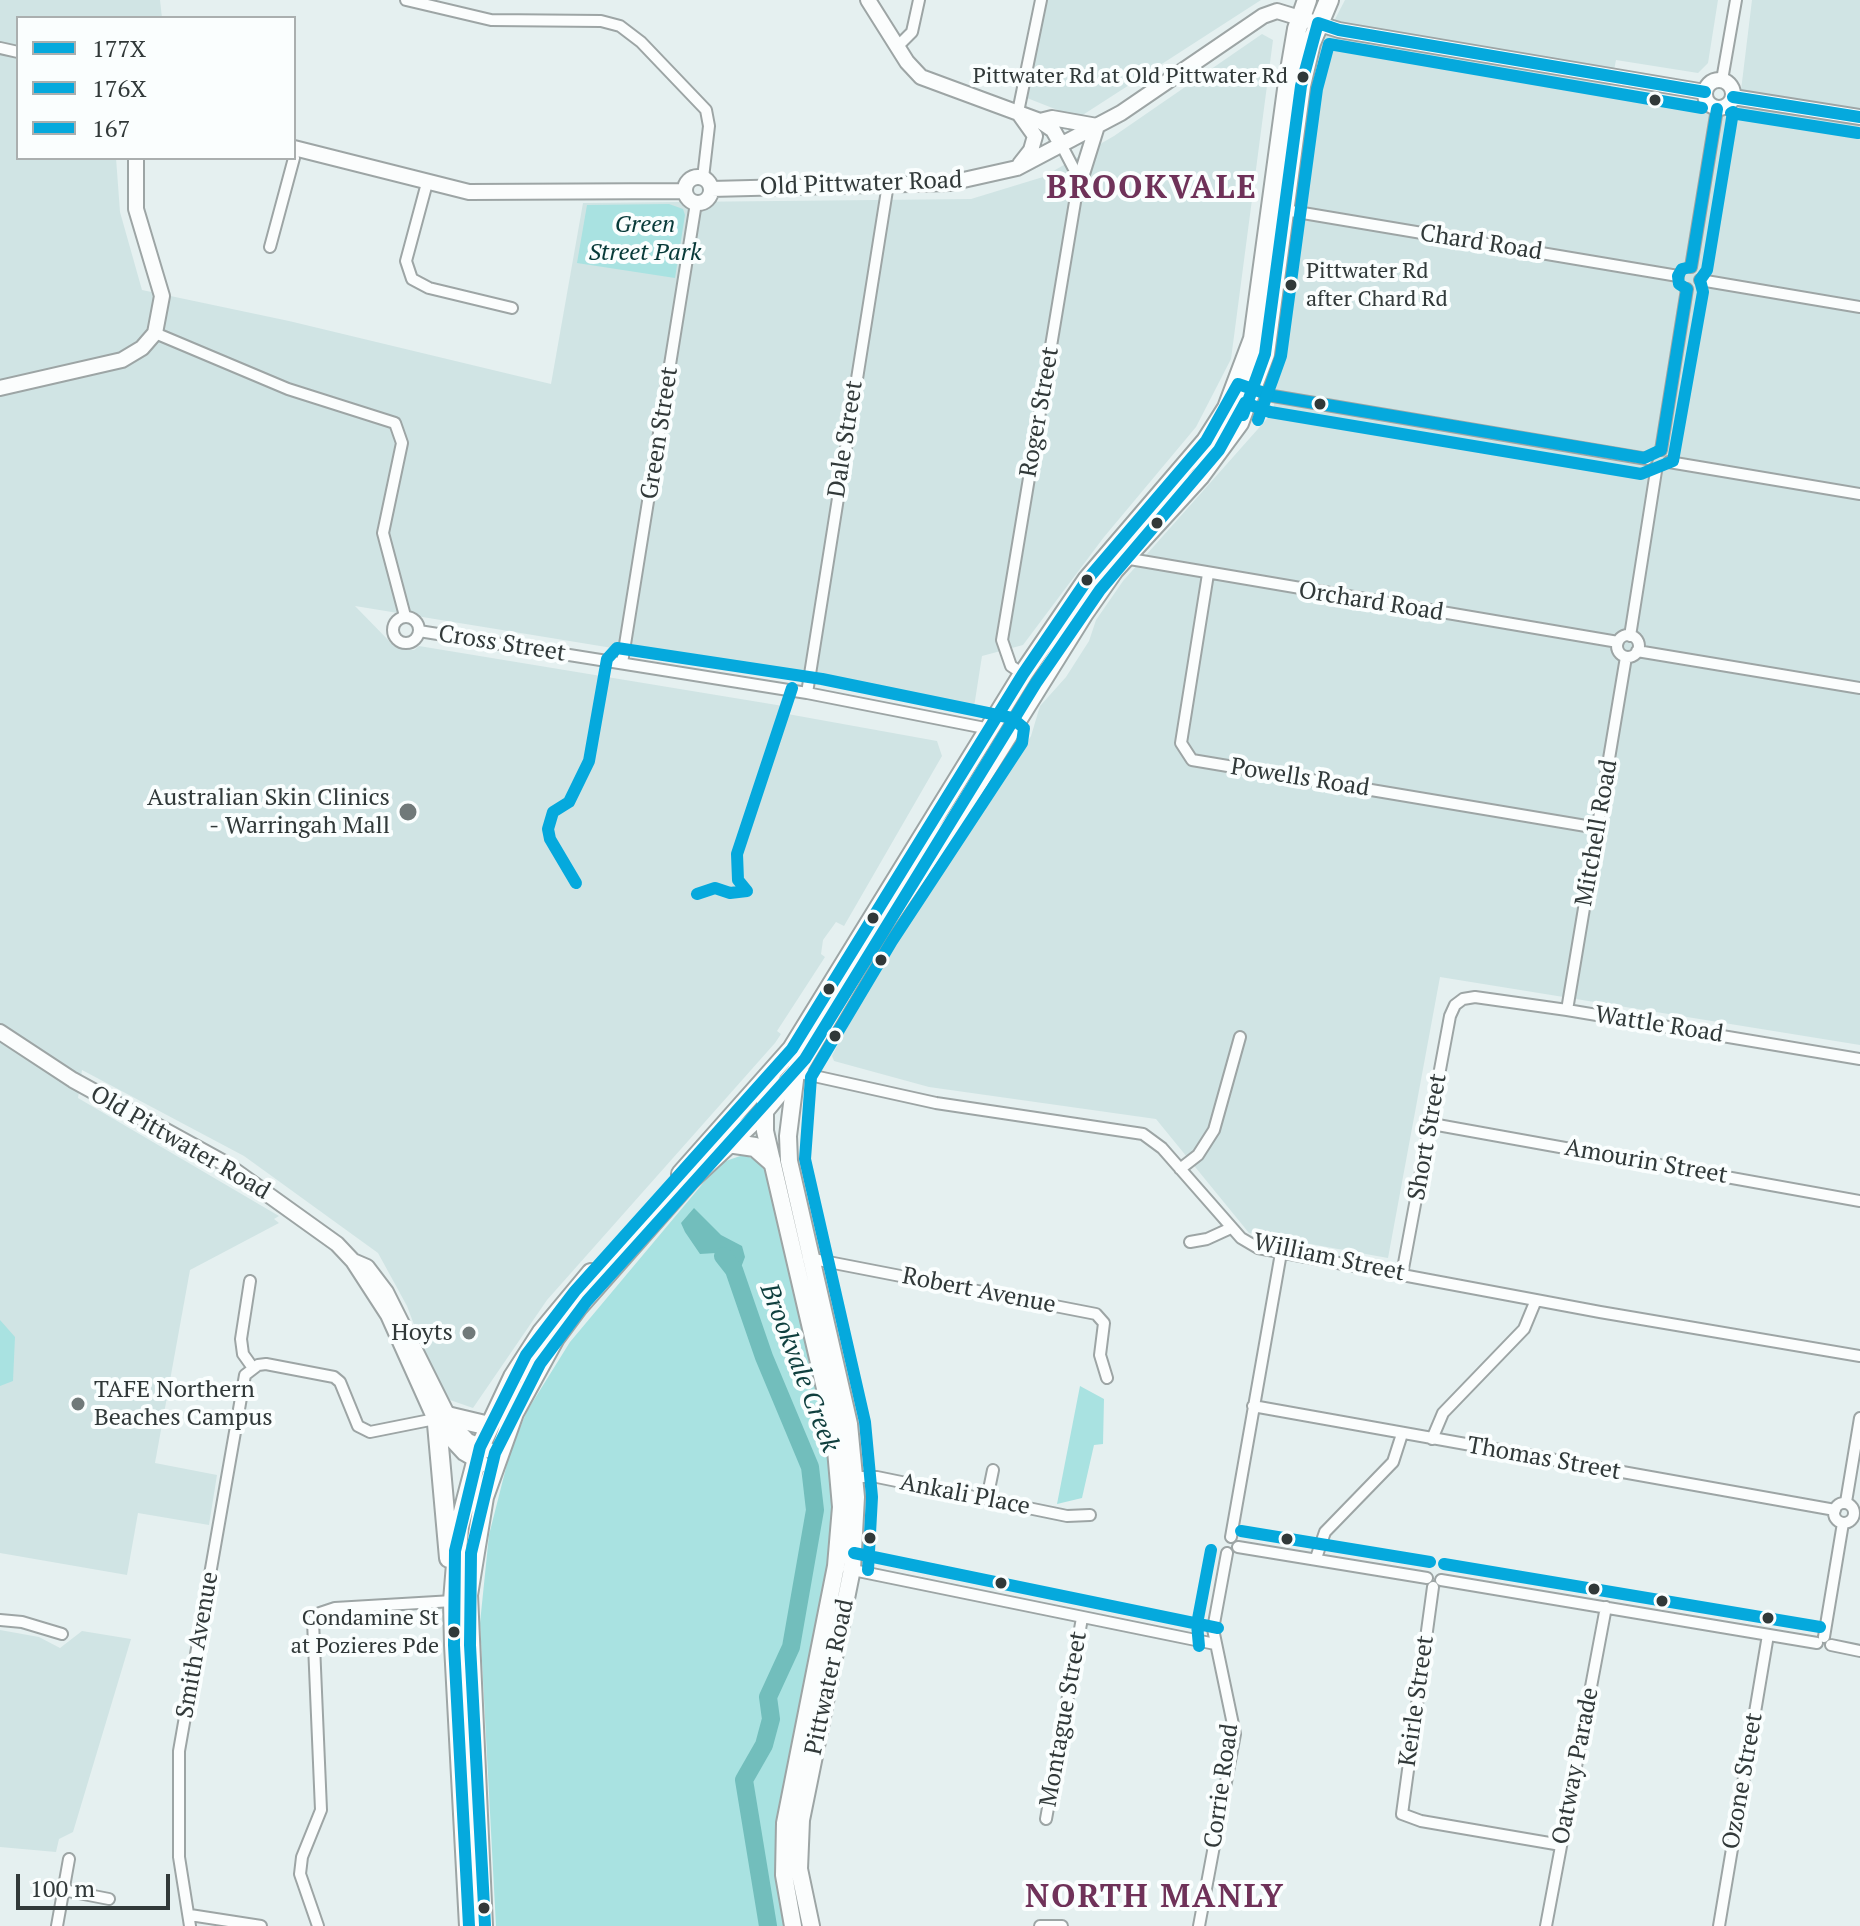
<!DOCTYPE html>
<html>
<head>
<meta charset="utf-8">
<style>
  body { margin:0 }
  #map { position:relative; width:1860px; height:1926px; overflow:hidden; background:#e5f0f0; font-family:"PT Serif",serif }
  canvas { display:block }
  .legend { position:absolute; left:16px; top:16px; width:280px; height:144px; box-sizing:border-box; background:#fafefe; border:2px solid #aaafaf; margin:0; padding:10px 14px; list-style:none; font-size:24px; color:#313939 }
  .legend li { display:flex; align-items:center; gap:16px; height:40px }
  .legend b { width:40px; border:2px solid #aaafaf }
  .scale { position:absolute; left:16px; top:1874px; width:154px; height:36px; box-sizing:border-box; border:4px solid #313939; border-top:0; padding-left:10px; font-size:24px; line-height:28px; white-space:nowrap; color:#313939; -webkit-text-stroke:6px #fafefe; paint-order:stroke }
</style>
</head>
<body>
<div id="map">
<canvas width="1860" height="1926"></canvas>
<ul class="legend">
<li><b style="height:10px;background:#05a9dd"></b>177X</li>
<li><b style="height:10px;background:#05a9dd"></b>176X</li>
<li><b style="height:10px;background:#05a9dd"></b>167</li>
</ul>
<div class="scale">100 m</div>
</div>
<script>
const c = document.querySelector('canvas').getContext('2d');
c.lineJoin = 'round';
function fill(path, color) { c.fillStyle = color; c.fill(path, 'evenodd'); }
const poly = rows => new Path2D(rows.map(r => 'M' + r).join(''));
function strokePath(path, color, width, dash) { c.strokeStyle = color; c.lineWidth = width; c.lineCap = dash ? 'butt' : 'round'; c.setLineDash(dash || []); c.stroke(path); }
function write(font, color, halo, rows, align = 'center') {
  c.font = font + ' "PT Serif",serif'; c.lineWidth = 8; c.setLineDash([]); c.textBaseline = 'middle'; c.strokeStyle = halo; c.fillStyle = color; for (const [text, x, y, turn = 0] of rows) {
    c.save(); c.translate(x, y); c.rotate((+turn || 0) * Math.PI / 180); c.textAlign = isNaN(turn) ? turn : align; if (halo) c.strokeText(text, 0, 0); c.fillText(text, 0, 0); c.restore();
  }
}
const built = poly([
  [0,0,160,0,162,18,18,18,18,158,116,158,120,212,142,290,289,321,551,384,583,203,971,199,1043,177,1114,136,1262,34,1273,40,1231,359,1196,427,1104,537,1023,645,982,656,974,707,355,606,394,646,414,650,419,646,783,706,782,713,937,741,942,756,844,926,836,922,823,940,821,954,825,957,777,1031,781,1034,775,1043,547,1300,473,1408,450,1400,436,1383,407,1306,378,1253,244,1156,82,1070,78,1098,279,1216,274,1219,279,1223,190,1270,155,1463,217,1475,209,1525,138,1513,127,1575,0,1553],
  [1046,0,1261,0,1078,118,1027,98],
  [1345,0,1718,0,1708,63,1698,73,1616,60,1610,92,1738,115,1752,0,1860,0,1860,1045,1440,977,1388,1258,1249,1233,1156,1119,929,1087,834,1061,832,1056,875,970,935,874,1018,758,1031,736,1040,706,1066,677,1089,641,1096,620,1123,581,1273,412,1320,48],
  [0,1630,39,1637,60,1648,82,1631,131,1639,73,1832,59,1839,56,1852,0,1847]
]);
const green = poly([
  [669,204,683,209,685,215,675,278,577,263,587,205],
  [743,1155,757,1160,765,1171,829,1430,836,1507,832,1561,775,1829,777,1879,786,1926,496,1926,480,1623,489,1535,510,1452,527,1411,570,1342,720,1163],
  [0,1320,15,1337,13,1381,0,1386],
  [1080,1386,1104,1399,1103,1444,1094,1445,1082,1498,1057,1504]
]);
const water = poly([
  [694,1208,721,1235,742,1246,745,1257,740,1270,732,1277,716,1253,700,1254,685,1232,681,1223]
]);
const river = poly([
  [723,1256,734,1270,764,1357,810,1467,815,1510,791,1647,768,1697,771,1719,764,1745,744,1780,768,1926]
]);
const street = poly([
  [406,0,491,20,601,21,620,26,641,42,706,110,709,126,703,178],
  [897,47,912,32,919,0],
  [0,48,18,52],
  [1722,80,1736,0],
  [1018,112,1041,0],
  [427,183,406,261,412,279,429,288,512,308],
  [1285,210,1678,276],
  [270,247,294,158],
  [1691,267,1717,109],
  [1700,280,1860,307],
  [155,333,288,389,395,423,402,443,383,533,405,616],
  [1248,387,1273,396,1647,459],
  [1661,450,1687,289],
  [1669,462,1860,494],
  [1124,558,1618,642],
  [1208,574,1181,743,1192,760,1598,828],
  '393 630a13 13 0 1 1 26 0a13 13 0 1 1-26 0Z',
  [419,631,807,693,990,729],
  '1617 646a11 11 0 1 1 22 0a11 11 0 1 1-22 0Z',
  [1630,636,1656,471],
  [1637,651,1860,688],
  [622,663,696,203],
  [1023,674,1011,666,1002,640,1077,190,1075,171,1062,146],
  [807,693,888,184],
  [1567,1010,1626,657],
  [796,1072,936,1103,1143,1134,1162,1148,1241,1238,1258,1248,1600,1312,1860,1356],
  [1432,1124,1860,1201],
  [1180,1169,1198,1155,1214,1130,1240,1037],
  [1190,1242,1207,1239,1231,1228],
  [808,1258,1096,1314,1104,1323,1100,1355,1107,1378],
  [1402,1274,1450,1016,1455,1005,1463,999,1475,997,1567,1010,1860,1059],
  [250,1281,241,1339,243,1354,253,1368],
  [1253,1406,1835,1510],
  [1432,1439,1443,1413,1524,1329,1536,1300],
  [852,1477,877,1477,1067,1516,1090,1515],
  [987,1499,993,1470],
  [1846,1502,1860,1418],
  '1834 1513a10 10 0 1 1 20 0a10 10 0 1 1-20 0Z',
  [1231,1537,1281,1253],
  [1238,1547,1427,1578],
  [1316,1558,1325,1532,1393,1462,1402,1434],
  [848,1569,1215,1644],
  [1441,1580,1817,1643],
  [1433,1587,1402,1814,1421,1821,1561,1845],
  [0,1620,22,1622,62,1634],
  [1824,1637,1843,1523],
  [1831,1645,1860,1651],
  [1046,1819,1082,1618],
  [63,1890,109,1899],
  [190,1915,261,1926],
  [57,1926,69,1859],
  [190,1926,179,1857,179,1751,245,1375,258,1365,266,1364,334,1377,340,1382,358,1426,370,1432,435,1419],
  [318,1926,300,1874,302,1857,321,1810,313,1621,320,1613,335,1608,453,1601],
  [1040,1926,1062,1926],
  [1199,1926,1235,1734,1213,1629,1227,1553],
  [1546,1926,1606,1607],
  [1719,1926,1768,1635]
]);
const secondary = poly([
  [868,0,907,62,921,77,1040,121,1053,130,1062,146],
  '1705 94a14 14 0 1 1 28 0a14 14 0 1 1-28 0Z',
  [1733,97,1860,117],
  [1040,121,1052,118,1097,126],
  [294,148,469,192,685,191],
  [1020,164,1031,150,1035,136,1020,115],
  '685 190a13 13 0 1 1 26 0a13 13 0 1 1-26 0Z',
  [711,189,950,183,1017,168,1121,113,1263,16,1277,11,1339,30,1705,92],
  [1077,190,1097,126],
  [0,388,122,360,142,348,155,333,162,296,136,209,136,158],
  [0,1032,73,1080,224,1163,337,1244,353,1261,388,1315,437,1424,464,1453,483,1464],
  [353,1261,367,1267,386,1292,452,1424,468,1441,498,1454]
]);
const primary = poly([
  [796,1072,788,1136,789,1161,849,1424,856,1497,852,1569,801,1820,799,1869,811,1926],
  [772,1074,765,1092,765,1131,834,1427,841,1507,836,1566,785,1823,784,1875,793,1926]
]);
const highway = poly([
  [728,1143,755,1147,771,1161],
  [681,1174,792,1049,1023,674,1087,580,1206,441,1227,408,1253,339,1288,82,1297,29,1307,0],
  [447,1416,489,1426],
  [437,1424,449,1558],
  [469,1926,454,1645,453,1601,459,1527,480,1447,513,1377,542,1332,591,1273],
  [483,1926,468,1595,484,1497,514,1413,555,1338,578,1307,690,1180,763,1112,796,1072,878,933,955,820,1084,613,1114,570,1200,476,1239,423,1265,354,1301,86,1311,43,1329,0]
]);
const bus1 = poly([
  [1733,97,1860,117],
  [1243,415,1265,354,1301,86,1318,23,1339,30,1705,92],
  [469,1926,454,1645,455,1551,480,1447,526,1355,575,1291,792,1049,1023,674,1087,580,1206,441,1238,384,1273,396,1644,458,1661,450,1687,289,1679,284,1678,276,1682,269,1691,267,1717,109]
]);
const bus2 = poly([
  [1731,113,1858,133],
  [1258,420,1281,356,1317,89,1329,44,1702,108],
  [485,1925,470,1645,471,1553,495,1453,540,1364,587,1301,805,1059,1036,683,1100,590,1219,450,1245,403,1270,412,1641,474,1673,461,1703,292,1700,280,1707,270,1733,112]
]);
const bus3 = poly([
  [576,883,550,839,548,829,553,812,569,802,589,761,607,659,617,648,822,679,1012,718,1024,728,1022,743,892,941,811,1077,805,1159,865,1422,872,1497,868,1570],
  [697,894,715,888,730,893,747,891,738,880,737,854,792,688],
  [1241,1531,1430,1562],
  [854,1553,1218,1628],
  [1444,1564,1820,1627],
  [1199,1646,1197,1624,1211,1550]
]);
const markers = [
  [1303,77,7,"#313939"],
  [1655,100,7,"#313939"],
  [1291,285,7,"#313939"],
  [1320,404,7,"#313939"],
  [1157,523,7,"#313939"],
  [1087,580,7,"#313939"],
  [408,812,10,"#707979"],
  [873,918,7,"#313939"],
  [881,960,7,"#313939"],
  [829,989,7,"#313939"],
  [835,1036,7,"#313939"],
  [469,1333,8,"#707979"],
  [78,1404,8,"#707979"],
  [870,1538,7,"#313939"],
  [1287,1539,7,"#313939"],
  [1001,1583,7,"#313939"],
  [1594,1589,7,"#313939"],
  [1662,1601,7,"#313939"],
  [1768,1618,7,"#313939"],
  [454,1632,7,"#313939"],
  [484,1908,7,"#313939"]
];
const busNames = [
  ["Pittwater Rd at Old Pittwater Rd",1288,77],
  ["Pittwater Rd",1306,272,"left"],
  ["after Chard Rd",1306,300,"left"],
  ["Condamine St",439,1619],
  ["at Pozieres Pde",439,1647]
];
const streetNames = [
  ["Old Pittwater Road",861,184,-2],
  ["Chard Road",1481,243,9],
  ["Roger Street",1040,412,-80],
  ["Green Street",660,433,-81],
  ["Dale Street",846,439,-81],
  ["Orchard Road",1371,602,9],
  ["Cross Street",502,644,9],
  ["Powells Road",1300,778,9],
  ["Mitchell Road",1597,833,-80],
  ["Wattle Road",1659,1025,9],
  ["Short Street",1428,1137,-80],
  ["Old Pittwater Road",180,1143,30],
  ["Amourin Street",1646,1162,10],
  ["William Street",1329,1258,12],
  ["Robert Avenue",979,1291,11],
  ["Thomas Street",1544,1459,10],
  ["Ankali Place",965,1495,11],
  ["Smith Avenue",198,1645,-80],
  ["Pittwater Road",830,1677,-78],
  ["Keirle Street",1417,1701,-82],
  ["Montague Street",1064,1719,-80],
  ["Oatway Parade",1576,1766,-79],
  ["Ozone Street",1743,1781,-80],
  ["Corrie Road",1222,1786,-82]
];
const parkNames = [
  ["Green",645,225],
  ["Street Park",645,253]
];
const poiNames = [
  ["Australian Skin Clinics",390,798],
  ["- Warringah Mall",390,826],
  ["Hoyts",453,1333],
  ["TAFE Northern",94,1390,"left"],
  ["Beaches Campus",94,1418,"left"]
];
const waterNames = [
  ["Brookvale Creek",799,1368,69]
];
const districtNames = [
  ["BROOKVALE",1152,189],
  ["NORTH MANLY",1155,1898]
];
fill(built, '#d0e4e4');
fill(green, '#a9e2e1');
fill(water, '#72bebc');
strokePath(river, '#72bebc', 18);
strokePath(street, '#9da5a5', 14);
strokePath(secondary, '#9da5a5', 18);
strokePath(primary, '#9da5a5', 20);
strokePath(highway, '#9da5a5', 22);
strokePath(street, '#fbfdfd', 10);
strokePath(secondary, '#fbfdfd', 14);
strokePath(primary, '#fbfdfd', 16);
strokePath(highway, '#fbfdfd', 18);
strokePath(bus1, '#05a9dd', 12);
strokePath(bus2, '#05a9dd', 12);
strokePath(bus3, '#05a9dd', 12);
for (const [x, y, r, color] of markers) { const dot = new Path2D(); dot.arc(x, y, r, 0, 2 * Math.PI); c.fillStyle = color; c.fill(dot); strokePath(dot, '#fafefe', 3); }
write('22px', '#313939', '#fafefe', busNames, 'right');
write('24px', '#313939', '#fafefe', streetNames);
write('italic 24px', '#083a39', '#fafefe', parkNames);
write('24px', '#313939', '#fafefe', poiNames, 'right');
write('italic 26px', '#0f3f3e', '#fafefe', waterNames);
c.letterSpacing = '2px';
write('bold 32px', '#6f3259', '#fafefe', districtNames);
c.letterSpacing = '0px';
</script>
</body>
</html>
